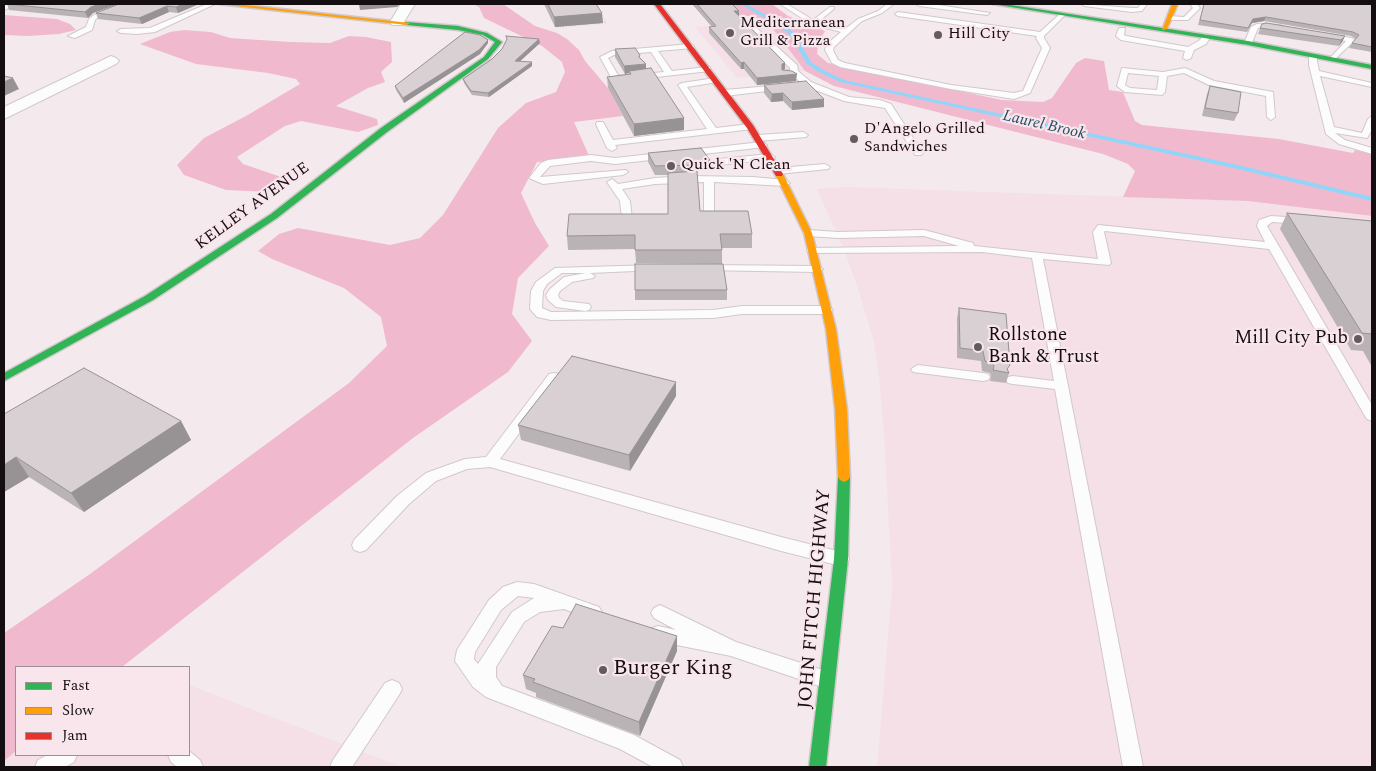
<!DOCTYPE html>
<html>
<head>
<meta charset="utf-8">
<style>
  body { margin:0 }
  #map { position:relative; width:1376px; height:771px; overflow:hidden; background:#f4eaed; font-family:Spectral,serif }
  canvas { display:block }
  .frame { position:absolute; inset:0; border:5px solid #150e11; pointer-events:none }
  .legend { position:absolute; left:15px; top:666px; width:175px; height:90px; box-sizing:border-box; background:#f9e5ec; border:1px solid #9e8f94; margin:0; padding:6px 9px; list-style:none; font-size:15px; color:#150e11 }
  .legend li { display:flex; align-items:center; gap:10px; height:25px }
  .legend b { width:25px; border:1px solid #9e8f94 }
</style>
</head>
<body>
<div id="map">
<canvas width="1376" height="771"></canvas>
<div class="frame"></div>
<ul class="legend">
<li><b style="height:6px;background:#30b455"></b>Fast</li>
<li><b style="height:6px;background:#ff9f0a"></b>Slow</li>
<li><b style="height:6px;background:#e5322d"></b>Jam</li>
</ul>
</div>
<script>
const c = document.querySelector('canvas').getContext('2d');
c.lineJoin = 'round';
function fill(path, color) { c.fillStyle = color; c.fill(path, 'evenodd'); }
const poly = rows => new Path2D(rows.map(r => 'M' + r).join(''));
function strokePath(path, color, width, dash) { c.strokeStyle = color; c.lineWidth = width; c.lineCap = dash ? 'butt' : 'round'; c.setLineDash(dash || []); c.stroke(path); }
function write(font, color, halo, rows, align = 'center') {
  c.font = font + ' Spectral,serif'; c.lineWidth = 4.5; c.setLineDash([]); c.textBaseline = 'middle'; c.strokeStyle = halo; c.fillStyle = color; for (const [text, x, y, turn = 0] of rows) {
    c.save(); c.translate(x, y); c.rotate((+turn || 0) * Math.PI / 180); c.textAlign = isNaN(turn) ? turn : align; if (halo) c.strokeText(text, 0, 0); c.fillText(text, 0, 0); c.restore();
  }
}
const built = poly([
  [762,21,768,24,779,36,805,71,737,78,695,27],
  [846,187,1249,201,1372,216,1372,767,877,767,892,585,885,450,879,378,874,342,859,292,845,252,817,189],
  [189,685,402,767,4,767,4,761,16,751,16,755,189,755]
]);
const forest = poly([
  [473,4,503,4,535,26,557,33,567,39,579,50,585,61,608,88,623,116,574,122,590,158,537,162,521,193,535,223,549,246,518,278,512,314,532,341,508,372,413,438,122,667,16,667,16,751,4,761,4,633,90,574,349,383,387,346,381,317,344,288,272,259,258,251,279,234,298,228,390,245,420,238,443,215,498,128,526,103,556,92,565,72,562,62,542,46,484,18,479,7],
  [729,4,772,4,788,16,825,31,818,44,817,54,828,63,1002,100,1043,102,1052,98,1076,63,1085,58,1104,61,1109,90,1123,92,1135,121,1142,125,1279,139,1353,153,1355,150,1372,154,1372,216,1248,201,1123,197,1135,171,1128,164,1103,154,834,86,805,71,779,36,768,24,751,16,739,16],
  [4,15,57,19,70,24,76,30,59,34,28,36,4,35],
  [184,30,211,32,230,38,290,42,330,43,349,36,366,37,391,42,392,62,381,72,385,82,368,88,336,106,377,119,378,125,358,132,301,121,285,126,237,157,243,164,290,180,291,185,271,192,226,190,184,175,177,165,204,138,246,116,300,84,296,79,268,73,196,64,140,44,170,32]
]);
const stream = poly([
  [740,4,745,4,780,22,794,33,811,62,823,70,844,80,1238,165,1372,197,1372,201,1238,169,840,82,819,72,807,64,790,35,776,24,740,4]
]);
const path = poly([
  [557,27,606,23,601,15]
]);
const lane = poly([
  [9,4,18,4,4,10,4,6,9,4],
  [122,4,130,4,98,17,95,20,92,30,75,38,68,36,86,27,89,19,94,15,122,4],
  [207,4,215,4,155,32,137,34,121,33,117,31,121,29,150,28,207,4],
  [780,4,787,4,813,20,830,7,834,7,834,9,818,22,845,29,858,19,878,11,887,4,894,4,882,13,862,21,834,47,833,50,838,60,845,63,951,85,1014,93,1023,91,1042,48,1036,38,1037,36,898,16,895,14,898,12,1040,32,1061,13,1066,14,1044,36,1044,38,1050,48,1030,93,1014,99,951,89,840,67,832,63,825,50,827,44,841,32,811,24,780,4],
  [916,4,932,4,990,13,987,15,919,6,916,4],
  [1081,4,1132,8,1138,8,1141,4,1147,4,1142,11,1132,12,1084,6,1081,4],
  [1190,4,1197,4,1200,8,1188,20,1169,20,1166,18,1169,16,1184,17,1193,8,1190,4],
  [745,20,750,22,797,65,798,71,811,82,849,97,880,100,891,104,923,153,921,155,915,155,885,108,844,101,805,86,792,75,783,75,783,71,790,70,790,68,743,23,743,21,745,20],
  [1257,24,1280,25,1284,27,1280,29,1258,28,1251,45,1245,45,1244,43,1251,27,1257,24],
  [1119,28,1125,28,1124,35,1126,36,1188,47,1200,40,1204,34,1211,36,1206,44,1194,50,1191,58,1187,60,1183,58,1185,51,1121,40,1116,36,1119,28],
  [1323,33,1351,38,1355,40,1333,61,1329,59,1346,41,1323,37,1323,33],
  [690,44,694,46,693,48,658,51,672,71,707,67,710,67,710,71,620,81,612,79,600,57,612,51,690,44],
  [651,52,664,72,621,76,618,75,608,58,614,55,651,52],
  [1309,53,1316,55,1319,71,1372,83,1372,87,1320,76,1334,127,1362,133,1368,119,1372,116,1372,130,1367,138,1335,133,1345,140,1372,148,1372,154,1339,144,1326,134,1309,65,1309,53],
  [1122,68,1163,72,1185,68,1214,81,1273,92,1275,117,1271,120,1267,117,1266,96,1209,85,1184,73,1167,76,1165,92,1162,95,1125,92,1117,86,1122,68],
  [1128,73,1159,76,1157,90,1130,88,1125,85,1128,73],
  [715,78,719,80,718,82,687,87,716,128,750,124,754,127,753,129,615,145,617,148,612,151,607,148,596,124,597,122,603,122,613,140,707,129,678,85,682,83,715,78],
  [781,85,785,87,784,89,725,96,721,93,725,90,781,85],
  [803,132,808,135,806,137,758,141,753,138,758,135,803,132],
  [762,142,767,145,765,147,615,164,591,161,550,166,540,177,626,170,628,172,623,175,543,184,529,178,541,163,548,160,591,155,615,158,762,142],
  [770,154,775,157,773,159,719,165,714,162,719,159,770,154],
  [825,164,830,167,828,169,778,174,773,171,778,168,825,164],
  [688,176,753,177,785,180,790,183,785,186,714,182,714,211,709,214,704,211,704,182,655,184,622,189,630,201,632,219,627,222,622,219,620,201,607,182,612,179,618,184,655,178,688,176],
  [1271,216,1302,218,1307,221,1302,224,1272,222,1267,226,1372,405,1372,421,1367,419,1365,416,1269,249,1105,231,1104,232,1111,263,1109,265,1043,259,1143,767,1123,767,1055,389,1013,384,1008,383,1006,380,1008,377,1013,376,1054,381,1032,258,982,252,813,253,809,252,807,250,809,248,959,246,924,236,838,238,808,236,803,233,808,230,838,232,924,230,973,243,974,246,1098,259,1093,232,1098,225,1265,242,1257,226,1259,220,1271,216],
  [654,265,660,268,658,270,590,273,595,276,593,278,572,282,560,291,558,295,559,298,563,301,589,304,591,307,589,310,585,311,556,307,548,300,546,295,550,289,564,277,586,273,562,273,547,284,543,291,542,308,551,312,713,310,742,306,827,306,833,310,827,314,742,314,713,318,551,320,537,317,530,309,531,291,536,282,555,268,654,265],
  [705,265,817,266,823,269,817,272,701,270,699,268,705,265],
  [918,365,983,373,988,374,990,377,988,380,983,381,913,372,911,369,918,365],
  [554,373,559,374,561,377,500,459,781,537,841,552,847,554,849,559,847,564,841,566,781,551,490,467,467,469,436,481,409,504,366,550,360,552,354,550,352,545,354,540,397,496,426,473,465,459,486,457,549,374,554,373],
  [517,582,534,584,599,607,602,612,599,617,593,620,564,609,540,612,524,622,496,667,496,677,502,686,634,735,680,760,683,767,653,767,620,749,486,697,473,687,455,661,457,650,489,600,503,587,517,582],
  [518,596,534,598,512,612,478,664,474,659,475,652,501,610,518,596],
  [660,605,736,642,832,673,835,679,832,685,825,688,731,656,652,640,649,634,652,628,658,626,676,630,654,618,651,613,654,608,660,605],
  [392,680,399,683,402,689,399,695,352,767,330,767,333,760,385,683,392,680],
  [189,751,200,760,203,767,177,767,171,762,168,755,189,755,189,751],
  [47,755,77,755,74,762,65,767,35,767,38,760,47,755]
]);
const street = poly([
  [401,4,415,4,402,25,392,25,390,22,401,4],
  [111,56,116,58,119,61,116,64,4,119,4,107,111,56]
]);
const fast = poly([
  [992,4,1004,4,1248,41,1372,65,1372,69,1248,45,992,4],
  [405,22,458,26,487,33,502,42,488,59,387,132,277,218,153,300,4,381,4,373,145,296,271,214,381,128,484,57,495,42,483,35,458,30,407,25,405,22],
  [844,472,848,474,850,477,848,559,826,767,809,767,834,559,838,477,840,474,844,472]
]);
const slow = poly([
  [218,4,235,4,410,23,407,25,218,4],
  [1172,4,1178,4,1167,29,1162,30,1172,4],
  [776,172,783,174,812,233,836,329,847,409,850,477,848,480,844,482,840,480,838,477,835,409,826,329,804,233,775,174,776,172]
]);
const jam = poly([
  [654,4,660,4,753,125,783,174,782,176,776,176,747,128,654,4]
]);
const wall = poly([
  [4,4,118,4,93,13,88,18,9,10,7,4],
  [119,4,199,4,178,13,169,12,142,24,98,19,96,13],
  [544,4,596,4,603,23,555,27],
  [692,4,732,4,739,16,785,63,785,69,782,70,796,81,757,85,744,69,741,69,709,33,709,27,712,27],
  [1204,4,1372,4,1372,52,1349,48,1352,43,1356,39,1351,36,1264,21,1252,23,1247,32,1198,25],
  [1262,24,1345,36,1342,42,1339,46,1258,34],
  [506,36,540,43,520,61,532,66,489,97,472,95,464,83,463,79,492,59,502,49,507,40],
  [488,43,480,54,404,103,396,90,395,86],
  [615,49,640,55,640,58,646,64,646,69,684,118,684,130,634,136,608,88,607,77,629,74,629,73,625,74,615,57],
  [764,85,824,107,792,110,783,101,771,102,764,93],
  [1210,86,1238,113,1234,121,1202,116,1207,94],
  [648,153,710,160,709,169,696,170,700,211,752,234,752,248,722,248,722,264,636,263,635,249,568,250,567,236,668,214,668,175,655,175,648,162],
  [1287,213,1372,221,1372,367,1363,351,1351,350,1280,229],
  [635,290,727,290,727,300,635,300],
  [959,308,1008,371,1009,373,1006,383,990,381,991,376,990,373,982,371,981,361,957,358,957,318],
  [676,396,630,471,521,440,518,425],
  [4,414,181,421,191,440,84,512,29,477,4,492],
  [563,628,677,651,640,736,536,697,536,693,526,689,523,675]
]);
const shadedWall = poly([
  [100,4,118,4,93,13,88,18,85,12,91,7],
  [183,4,199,4,178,13,176,7],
  [359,4,400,4,397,7,360,10],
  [416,4,436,4,416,5],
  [167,6,169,12,142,24,139,18],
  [734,11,739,11,739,16],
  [602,13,603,23,555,27,554,17],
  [1266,17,1264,21,1252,23,1247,32,1253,19],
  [1345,36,1342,42,1339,46,1341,40],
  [539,39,540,43,516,65,515,61],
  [488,40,488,43,480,54,404,103,403,98],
  [532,62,532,66,489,97,488,93],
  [744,62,744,69,741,69,741,63],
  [785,63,785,69,782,70,782,64],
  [646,64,646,72,629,71,629,73,625,74,624,66],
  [797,74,796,81,757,85,757,78],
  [13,78,19,89,4,96,4,82],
  [783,93,783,101,771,102,772,94],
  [824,99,824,107,792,110,792,102],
  [684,118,684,130,634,136,634,124],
  [710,160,709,169,696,170,696,161],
  [676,382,676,396,630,471,629,455],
  [181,421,191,440,84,512,71,493],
  [16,457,29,477,4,492,4,465],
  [677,636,677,651,640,736,639,722]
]);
const building = poly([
  [7,4,100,4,91,7,85,12,7,4],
  [119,4,183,4,176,7,167,6,139,18,96,13,119,4],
  [548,4,596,4,602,13,554,17,548,4],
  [697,4,732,4,739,11,734,11,785,63,782,64,782,70,792,71,797,74,757,78,744,62,741,63,709,27,716,26,697,4],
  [1204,4,1372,4,1372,47,1352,43,1359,35,1353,32,1266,17,1253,19,1248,28,1200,20,1204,4],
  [1266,23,1345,36,1341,40,1260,28,1262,24,1266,23],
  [465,32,480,35,488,40,479,50,403,98,395,86,465,32],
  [506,36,539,39,515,61,532,62,488,93,471,91,463,79,492,59,502,49,507,39,506,36],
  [635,48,640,55,639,57,646,64,624,66,615,49,635,48],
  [651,68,684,118,634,124,607,77,631,74,629,71,651,68],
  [4,76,13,78,4,82,4,76],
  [806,81,824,99,792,102,783,93,772,94,764,85,806,81],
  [1210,86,1241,92,1238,113,1205,108,1210,86],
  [701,148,710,160,696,161,697,165,655,166,648,153,701,148],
  [697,171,700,211,748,211,752,234,720,234,722,250,635,250,635,235,567,236,569,214,668,214,668,173,697,171],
  [1287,213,1372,221,1372,334,1362,333,1287,213],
  [635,264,723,264,727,290,635,290,635,264],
  [959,308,1006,314,1010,365,1007,369,1009,373,993,370,994,366,992,363,985,361,983,351,960,348,959,308],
  [572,356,676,382,629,455,518,425,572,356],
  [84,368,181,421,71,493,16,457,4,465,4,414,84,368],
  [576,604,677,636,639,722,533,682,535,679,523,675,552,626,563,628,576,604]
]);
const markers = [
  [730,33,5,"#635b5e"],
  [938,35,5,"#635b5e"],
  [854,139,5,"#635b5e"],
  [671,166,5,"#635b5e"],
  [1358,339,5,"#635b5e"],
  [978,347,5,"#635b5e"],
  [603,670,5,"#635b5e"]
];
const farPoinames = [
  ["Mediterranean",740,24],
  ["Grill & Pizza",740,42],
  ["Hill City",948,35],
  ["D'Angelo Grilled",864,130],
  ["Sandwiches",864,148],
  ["Quick 'N Clean",681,166]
];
const farWaternames = [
  ["Laurel Brook",1044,126,13]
];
const farStreetnames = [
  ["KELLEY AVENUE",253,207,-36]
];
const poiNames = [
  ["Rollstone",988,336],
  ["Bank & Trust",988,358],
  ["Mill City Pub",1348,339,"right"]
];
const streetNames = [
  ["JOHN FITCH HIGHWAY",816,599,-85]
];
const nearPoinames = [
  ["Burger King",613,670]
];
fill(built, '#f5e0e7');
fill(forest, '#f0b9ce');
fill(stream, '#8fd7fa');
strokePath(lane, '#d1c8cb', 2);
strokePath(street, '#d1c8cb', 2);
strokePath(fast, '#d1c8cb', 3);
strokePath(slow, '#d1c8cb', 3);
strokePath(jam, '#d1c8cb', 3);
strokePath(path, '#dad7d9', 2, [1, 2]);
fill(lane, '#fdfcfc');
fill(street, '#fdfcfc');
fill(fast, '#30b455');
fill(slow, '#ff9f0a');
fill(jam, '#e5322d');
fill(wall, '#bab3b5');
fill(shadedWall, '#979294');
fill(building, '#d8d0d3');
strokePath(building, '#979294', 1);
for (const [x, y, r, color] of markers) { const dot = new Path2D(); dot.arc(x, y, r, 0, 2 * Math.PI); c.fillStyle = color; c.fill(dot); strokePath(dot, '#f9e5ec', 2); }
write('16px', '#150e11', '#f9e5ec', farPoinames, 'left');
write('italic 16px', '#235064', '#f9e5ec', farWaternames);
write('16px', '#150e11', '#f9e5ec', farStreetnames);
write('19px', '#150e11', '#f9e5ec', poiNames, 'left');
write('19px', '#150e11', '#f9e5ec', streetNames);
write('22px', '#150e11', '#f9e5ec', nearPoinames, 'left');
</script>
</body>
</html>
